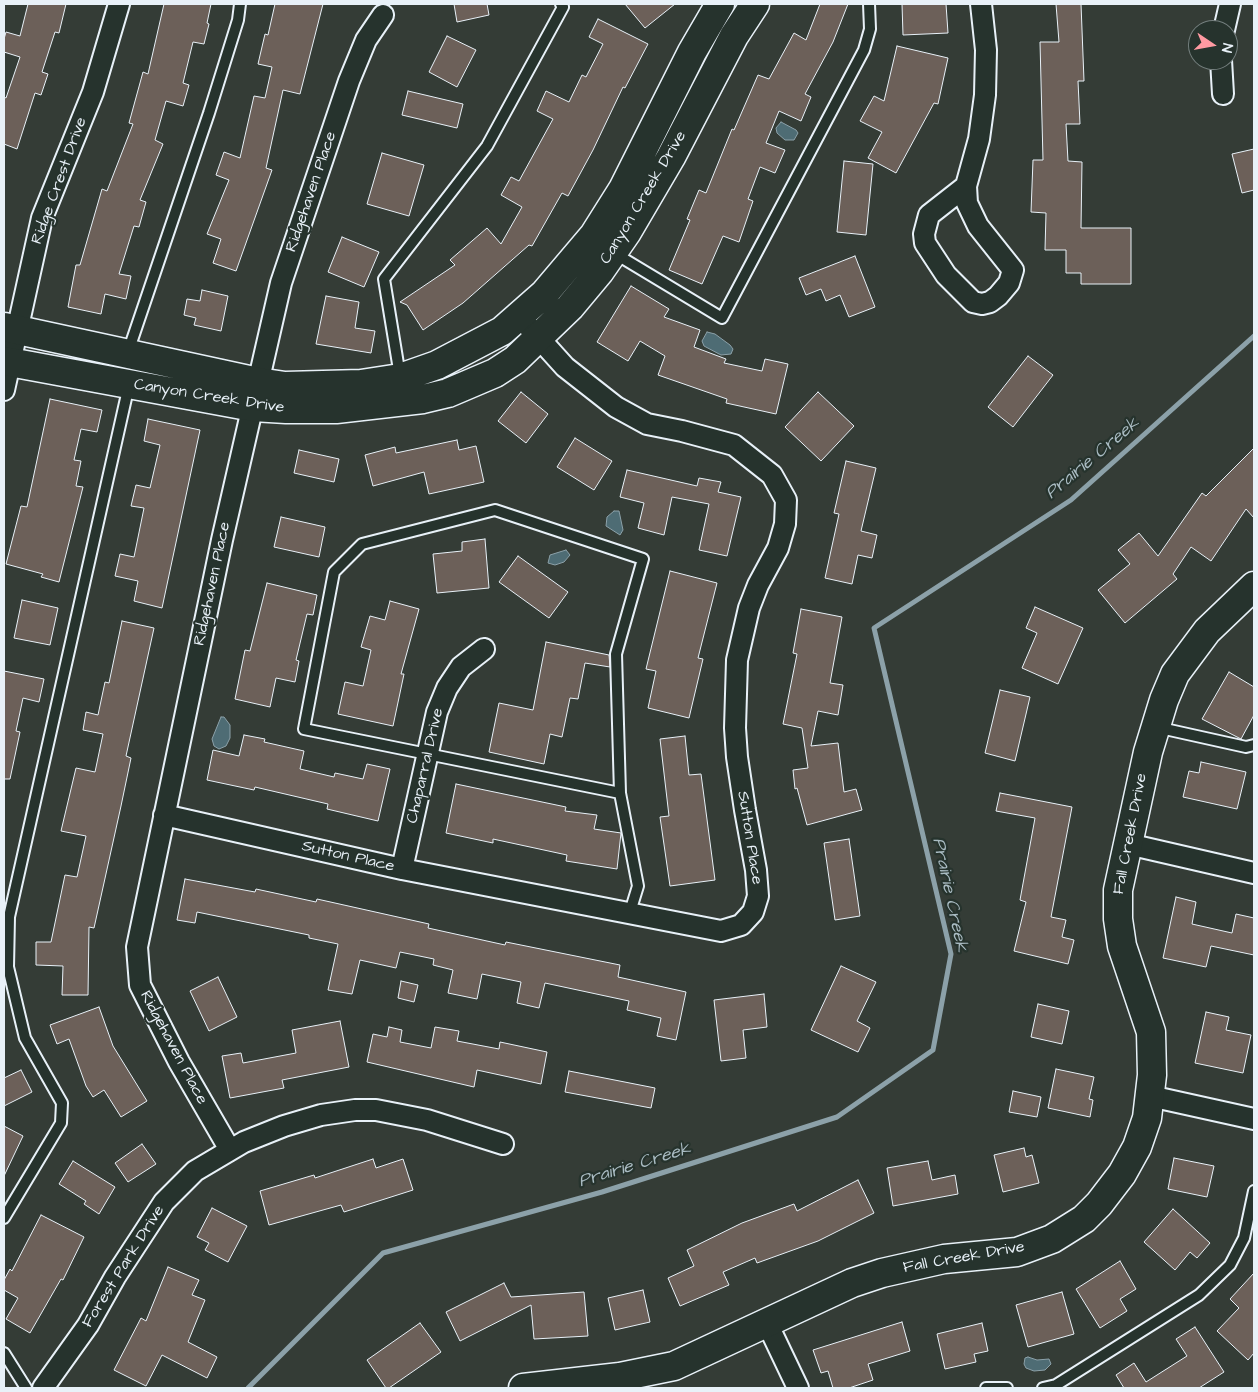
<!DOCTYPE html>
<html>
<head>
<meta charset="utf-8">
<style>
  body { margin:0 }
  #map { position:relative; width:1258px; height:1392px; overflow:hidden; background:#343c36; font-family:"Architects Daughter",sans-serif }
  canvas { display:block }
  .frame { position:absolute; inset:0; border:5px solid #e8f1f8; pointer-events:none }
  .north { position:absolute; left:1188px; top:20px; width:50px; height:50px; box-sizing:border-box; background:#26332d; border:1px solid #747f7e; border-radius:50%; rotate:102deg; font-size:14px; font-weight:700; line-height:20px; text-align:center; color:#e8f1f8 }
  .north::after { content:''; display:block; margin:auto; width:18px; height:22px; background:#ff9aa2; clip-path:polygon(50% 0,100% 100%,50% 72%,0 100%) }
</style>
</head>
<body>
<div id="map">
<canvas width="1258" height="1392"></canvas>
<div class="frame"></div>
<div class="north">N</div>
</div>
<script>
const c = document.querySelector('canvas').getContext('2d');
c.lineJoin = 'round';
function fill(path, color) { c.fillStyle = color; c.fill(path, 'evenodd'); }
const poly = rows => new Path2D(rows.map(r => 'M' + r).join(''));
function strokePath(path, color, width, dash) { c.strokeStyle = color; c.lineWidth = width; c.lineCap = dash ? 'butt' : 'round'; c.setLineDash(dash || []); c.stroke(path); }
function write(font, color, halo, rows, align = 'center') {
  c.font = font + ' "Architects Daughter",sans-serif'; c.lineWidth = 4.5; c.setLineDash([]); c.textBaseline = 'middle'; c.strokeStyle = halo; c.fillStyle = color; for (const [text, x, y, turn = 0] of rows) {
    c.save(); c.translate(x, y); c.rotate((+turn || 0) * Math.PI / 180); c.textAlign = isNaN(turn) ? turn : align; if (halo) c.strokeText(text, 0, 0); c.fillText(text, 0, 0); c.restore();
  }
}
const water = poly([
  [781,122,796,130,798,133,794,140,785,140,777,133,776,128,781,122],
  [707,332,715,334,730,345,733,349,731,354,721,355,704,346,702,341,707,332],
  [614,511,619,511,623,530,620,535,606,526,607,517,614,511],
  [566,550,570,555,564,562,555,565,548,563,550,555,566,550],
  [221,717,224,717,230,725,230,738,226,746,219,749,214,746,212,739,221,717],
  [1028,1357,1037,1360,1049,1359,1051,1364,1045,1370,1034,1371,1026,1368,1024,1364,1025,1358,1028,1357]
]);
const stream = poly([
  [248,1388,383,1253,602,1192,837,1117,933,1050,951,954,874,628,1071,500,1254,336]
]);
const building = poly([
  [28,4,66,4,59,33,55,32,42,72,48,74,41,95,35,93,17,149,4,144,4,97,6,98,20,57,4,52,4,39,6,32,20,36,28,4],
  [164,4,211,4,207,23,209,24,204,44,193,42,183,83,189,85,183,106,166,101,155,140,163,144,140,200,146,202,139,227,134,226,119,274,131,276,126,299,105,294,101,314,68,307,76,265,80,265,102,189,107,191,133,124,129,123,143,72,148,74,164,4],
  [275,4,323,4,300,94,283,90,266,168,272,170,236,271,213,263,221,239,207,234,229,180,216,175,224,152,240,158,254,96,265,98,272,67,258,64,265,34,268,35,275,4],
  [454,4,487,4,489,15,457,22,454,4],
  [625,4,675,4,645,28,625,4],
  [820,4,848,4,833,42,805,94,811,97,801,121,779,111,766,143,785,150,775,173,760,167,748,199,753,201,739,242,723,236,702,284,669,270,690,220,687,219,699,190,706,193,732,129,734,130,758,75,769,79,794,33,806,40,820,4],
  [902,4,946,4,948,33,903,35,902,4],
  [1056,4,1081,4,1084,81,1078,81,1080,124,1066,124,1068,161,1082,162,1081,228,1131,228,1131,284,1081,284,1081,273,1066,273,1066,250,1045,250,1046,213,1031,212,1033,160,1043,160,1040,42,1059,42,1056,4],
  [598,19,648,44,625,88,623,87,593,150,568,196,562,193,532,246,529,245,463,303,423,330,407,305,400,302,455,265,450,260,487,228,501,244,522,207,501,195,511,177,519,181,553,119,537,111,546,91,569,102,582,75,586,77,603,44,589,37,598,19],
  [447,36,476,50,457,87,429,72,447,36],
  [897,46,948,58,938,104,934,103,896,173,868,158,882,132,860,121,874,96,884,101,897,46],
  [408,91,463,104,457,128,402,115,408,91],
  [1254,149,1254,190,1242,193,1232,154,1254,149],
  [382,153,424,165,409,216,367,204,382,153],
  [844,161,873,164,866,235,837,232,844,161],
  [342,237,379,252,364,287,328,272,342,237],
  [855,256,875,307,849,317,840,295,826,301,821,289,806,295,799,278,855,256],
  [631,286,669,309,664,317,700,330,694,347,726,359,724,363,762,371,765,359,788,364,776,414,726,403,727,399,658,375,665,356,640,341,628,361,597,342,631,286],
  [202,290,228,296,221,331,194,325,196,318,184,315,187,299,200,301,202,290],
  [326,296,359,302,355,328,375,331,371,353,316,344,326,296],
  [1028,356,1053,375,1013,427,988,407,1028,356],
  [521,392,548,414,526,443,498,421,521,392],
  [818,392,854,426,821,461,785,427,818,392],
  [50,399,102,410,97,432,81,429,74,460,81,461,76,486,83,487,59,582,41,577,43,574,6,564,21,506,27,507,50,399],
  [148,419,200,430,162,608,134,601,138,581,115,576,120,554,134,557,144,508,131,506,136,485,150,488,160,445,144,441,148,419],
  [575,438,612,461,594,490,557,467,575,438],
  [457,440,459,450,476,446,484,482,429,494,424,472,373,486,365,455,395,447,396,453,457,440],
  [1254,448,1254,518,1246,509,1211,561,1191,547,1173,574,1177,579,1125,623,1098,590,1130,564,1118,550,1139,533,1158,556,1202,493,1206,496,1254,448],
  [299,450,339,459,334,482,294,473,299,450],
  [846,461,876,468,861,531,877,535,872,558,858,555,852,584,825,578,839,514,834,513,846,461],
  [627,470,697,486,699,478,721,482,718,492,741,497,727,556,699,550,709,504,672,497,664,535,638,528,644,503,620,497,627,470],
  [281,517,325,527,319,557,274,547,281,517],
  [485,539,489,588,437,593,433,554,462,551,462,542,485,539],
  [518,556,568,592,549,618,499,582,518,556],
  [670,571,717,583,698,658,703,659,689,718,648,708,656,671,646,669,670,571],
  [267,583,317,595,313,615,307,614,296,660,299,661,295,682,276,678,270,707,235,699,245,650,250,651,267,583],
  [22,600,58,608,50,645,14,638,22,600],
  [390,601,419,609,401,674,404,674,393,726,338,714,345,682,363,686,371,650,361,647,370,616,385,620,390,601],
  [1035,607,1083,628,1058,684,1022,668,1037,633,1026,628,1035,607],
  [801,609,842,617,830,683,843,685,838,715,818,711,811,746,838,743,844,792,856,789,862,810,807,825,797,788,795,789,793,770,808,768,802,728,783,724,797,654,793,653,801,609],
  [122,621,154,628,126,756,131,758,121,806,94,928,89,927,88,995,62,995,63,966,36,965,36,942,51,942,65,875,77,877,86,836,61,831,76,768,95,772,103,734,83,730,86,712,98,715,105,682,109,683,122,621],
  [546,642,609,655,610,667,585,663,578,699,570,698,562,737,550,734,544,764,489,752,499,703,533,710,546,642],
  [4,671,44,679,39,702,23,698,16,731,20,732,10,779,4,779,4,671],
  [1229,672,1254,687,1254,715,1241,739,1202,719,1229,672],
  [1000,690,1030,697,1015,761,985,753,1000,690],
  [244,735,265,739,264,742,304,751,300,769,334,777,335,773,363,779,367,764,390,769,378,821,327,809,328,804,255,787,254,790,207,780,213,750,239,756,244,735],
  [685,736,689,775,701,774,715,880,670,886,660,817,669,816,660,739,685,736],
  [1201,762,1246,772,1237,809,1183,797,1189,771,1199,773,1201,762],
  [456,784,566,807,565,811,597,815,594,829,621,833,617,869,566,861,567,855,493,839,493,843,446,833,456,784],
  [1000,793,1072,807,1051,917,1066,920,1062,937,1074,940,1068,964,1014,951,1026,902,1020,900,1035,818,996,811,1000,793],
  [849,839,860,916,835,920,824,843,849,839],
  [185,879,255,892,256,889,316,902,317,899,429,924,428,928,505,945,506,942,620,965,618,977,686,992,676,1040,657,1036,661,1018,627,1010,629,1001,545,983,539,1008,517,1003,521,982,482,974,477,999,448,993,453,970,433,965,434,959,400,952,396,968,360,960,352,994,328,990,338,944,309,938,309,935,197,912,195,923,177,920,185,879],
  [1176,897,1196,902,1192,924,1232,933,1236,914,1254,918,1254,955,1211,946,1206,967,1163,958,1176,897],
  [841,966,876,982,857,1021,870,1028,858,1052,811,1030,841,966],
  [218,977,237,1017,209,1031,190,991,218,977],
  [401,981,418,985,414,1002,398,998,401,981],
  [764,994,767,1027,743,1030,746,1058,721,1061,714,1000,764,994],
  [1038,1004,1069,1011,1062,1044,1031,1037,1038,1004],
  [99,1007,113,1046,147,1101,121,1117,104,1090,93,1097,86,1086,69,1039,57,1044,50,1025,99,1007],
  [1206,1012,1229,1017,1226,1030,1251,1035,1243,1073,1195,1063,1206,1012],
  [340,1021,349,1067,282,1080,284,1088,230,1098,222,1056,241,1053,243,1063,296,1053,292,1030,340,1021],
  [389,1027,402,1030,400,1042,431,1048,435,1027,459,1031,457,1041,499,1049,500,1042,547,1052,541,1084,477,1070,474,1087,367,1062,373,1034,387,1037,389,1027],
  [1056,1069,1094,1077,1089,1099,1093,1100,1090,1117,1048,1108,1056,1069],
  [21,1070,32,1092,4,1106,4,1078,21,1070],
  [569,1071,655,1088,651,1108,565,1092,569,1071],
  [1013,1091,1041,1097,1037,1117,1009,1112,1013,1091],
  [4,1126,23,1136,4,1176,4,1126],
  [142,1144,156,1164,128,1182,115,1163,142,1144],
  [1024,1148,1026,1157,1032,1155,1039,1183,1003,1192,994,1155,1024,1148],
  [1174,1158,1214,1166,1207,1197,1168,1189,1174,1158],
  [373,1159,376,1168,403,1159,413,1190,344,1212,341,1205,269,1225,260,1191,314,1175,315,1178,373,1159],
  [73,1161,115,1187,99,1214,84,1204,86,1201,59,1184,73,1161],
  [928,1161,932,1180,955,1175,958,1194,893,1206,887,1168,928,1161],
  [858,1180,874,1213,818,1241,757,1263,755,1258,723,1272,729,1285,680,1306,668,1278,694,1266,687,1250,742,1223,794,1204,797,1211,858,1180],
  [212,1208,247,1226,228,1262,205,1250,209,1243,197,1237,212,1208],
  [1173,1209,1210,1243,1197,1258,1190,1252,1175,1270,1144,1242,1173,1209],
  [41,1215,84,1237,63,1280,61,1279,30,1333,6,1319,18,1298,4,1290,4,1280,10,1269,12,1271,41,1215],
  [1120,1261,1136,1289,1120,1299,1127,1311,1100,1328,1076,1289,1120,1261],
  [168,1267,199,1280,192,1295,205,1300,188,1342,217,1357,207,1378,162,1355,146,1386,114,1370,141,1318,146,1321,168,1267],
  [1254,1273,1254,1353,1248,1360,1217,1331,1239,1308,1230,1299,1254,1273],
  [504,1283,511,1297,584,1292,588,1336,534,1339,531,1305,460,1341,446,1312,504,1283],
  [643,1290,650,1322,615,1330,608,1298,643,1290],
  [1062,1292,1074,1334,1028,1347,1016,1305,1062,1292],
  [902,1322,910,1351,868,1364,873,1380,849,1388,833,1388,828,1371,821,1373,813,1350,902,1322],
  [420,1323,441,1352,389,1388,386,1388,367,1360,420,1323],
  [982,1323,988,1351,974,1354,976,1362,945,1369,937,1334,982,1323],
  [1195,1327,1224,1372,1199,1388,1124,1388,1116,1375,1134,1363,1146,1382,1187,1356,1176,1339,1195,1327]
]);
const lane = poly([
  [614,253,722,318,864,50,870,29,869,4],
  [128,352,209,113,238,20,240,4],
  [400,376,384,279,487,146,563,7,561,4],
  [1156,727,1246,747,1254,745],
  [620,793,304,729,334,572,362,544,495,510,643,559,616,654,620,793,638,886,630,912],
  [4,1218,61,1123,62,1103,25,1038,8,967,9,917,129,385],
  [4,1353,26,1388],
  [986,1388,1007,1388],
  [1043,1388,1056,1385,1199,1295,1230,1265,1244,1238,1254,1191]
]);
const street = poly([
  [1224,30,1230,4],
  [1221,60,1223,94],
  [966,186,967,203,978,226,1013,270,1009,283,998,296,990,302,982,304,973,302,946,275,925,243,924,234,929,215,966,186],
  [966,186,979,139,985,95,986,50,981,4],
  [4,390,42,218,93,92,119,4],
  [164,815,402,869,721,931,741,925,753,912,758,896,756,870,745,810,737,757,735,728,737,660,749,608,758,585,778,548,785,524,786,500,772,475,734,445,682,431,647,424,616,407,565,367,519,316],
  [1128,844,1254,873],
  [402,869,437,712,447,688,461,667,484,649],
  [1150,1096,1254,1119],
  [230,1150,179,1062,140,985,137,947,222,540,281,283,349,81,366,40,383,15],
  [767,1323,798,1388],
  [43,1388,88,1325,115,1277,164,1202,195,1171,244,1142,284,1126,321,1115,355,1110,376,1110,427,1120,503,1144]
]);
const secondary = poly([
  [4,327,258,382,285,386,361,384,400,378,437,365,502,331,544,294,594,235,623,189,692,52,720,4],
  [4,361,253,407,286,409,336,409,423,399,448,393,495,373,515,360,570,307,600,271,627,232,671,157,734,36,755,4],
  [523,1388,620,1377,674,1366,852,1283,882,1273,944,1259,1017,1252,1052,1239,1084,1219,1099,1204,1122,1174,1137,1147,1147,1118,1152,1075,1151,1032,1122,946,1118,919,1118,890,1148,752,1164,700,1175,674,1207,631,1254,586]
]);
const streetNames = [
  ["Ridge Crest Drive",60,181,-70],
  ["Ridgehaven Place",312,192,-71],
  ["Canyon Creek Drive",644,198,-59],
  ["Canyon Creek Drive",209,397,9],
  ["Ridgehaven Place",213,584,-78],
  ["Chaparral Drive",426,766,-77],
  ["Fall Creek Drive",1131,834,-79],
  ["Sutton Place",749,838,81],
  ["Sutton Place",348,857,13],
  ["Ridgehaven Place",173,1048,62],
  ["Fall Creek Drive",964,1258,-10],
  ["Forest Park Drive",124,1267,-58]
];
const waterNames = [
  ["Prairie Creek",1093,459,-40],
  ["Prairie Creek",949,895,78],
  ["Prairie Creek",635,1166,-17]
];
fill(water, '#4e6c74');
strokePath(water, '#8ca1a9', 1);
strokePath(stream, '#8ca1a9', 5);
fill(building, '#6c6059');
strokePath(building, '#e8f1f8', 1);
strokePath(lane, '#e8f1f8', 14);
strokePath(street, '#e8f1f8', 24);
strokePath(secondary, '#e8f1f8', 31);
strokePath(lane, '#26332d', 10);
strokePath(street, '#26332d', 20);
strokePath(secondary, '#26332d', 28);
write('16px', '#e8f1f8', '#26332d', streetNames);
write('italic 18px', '#aabcc3', '#26332d', waterNames);
</script>
</body>
</html>
